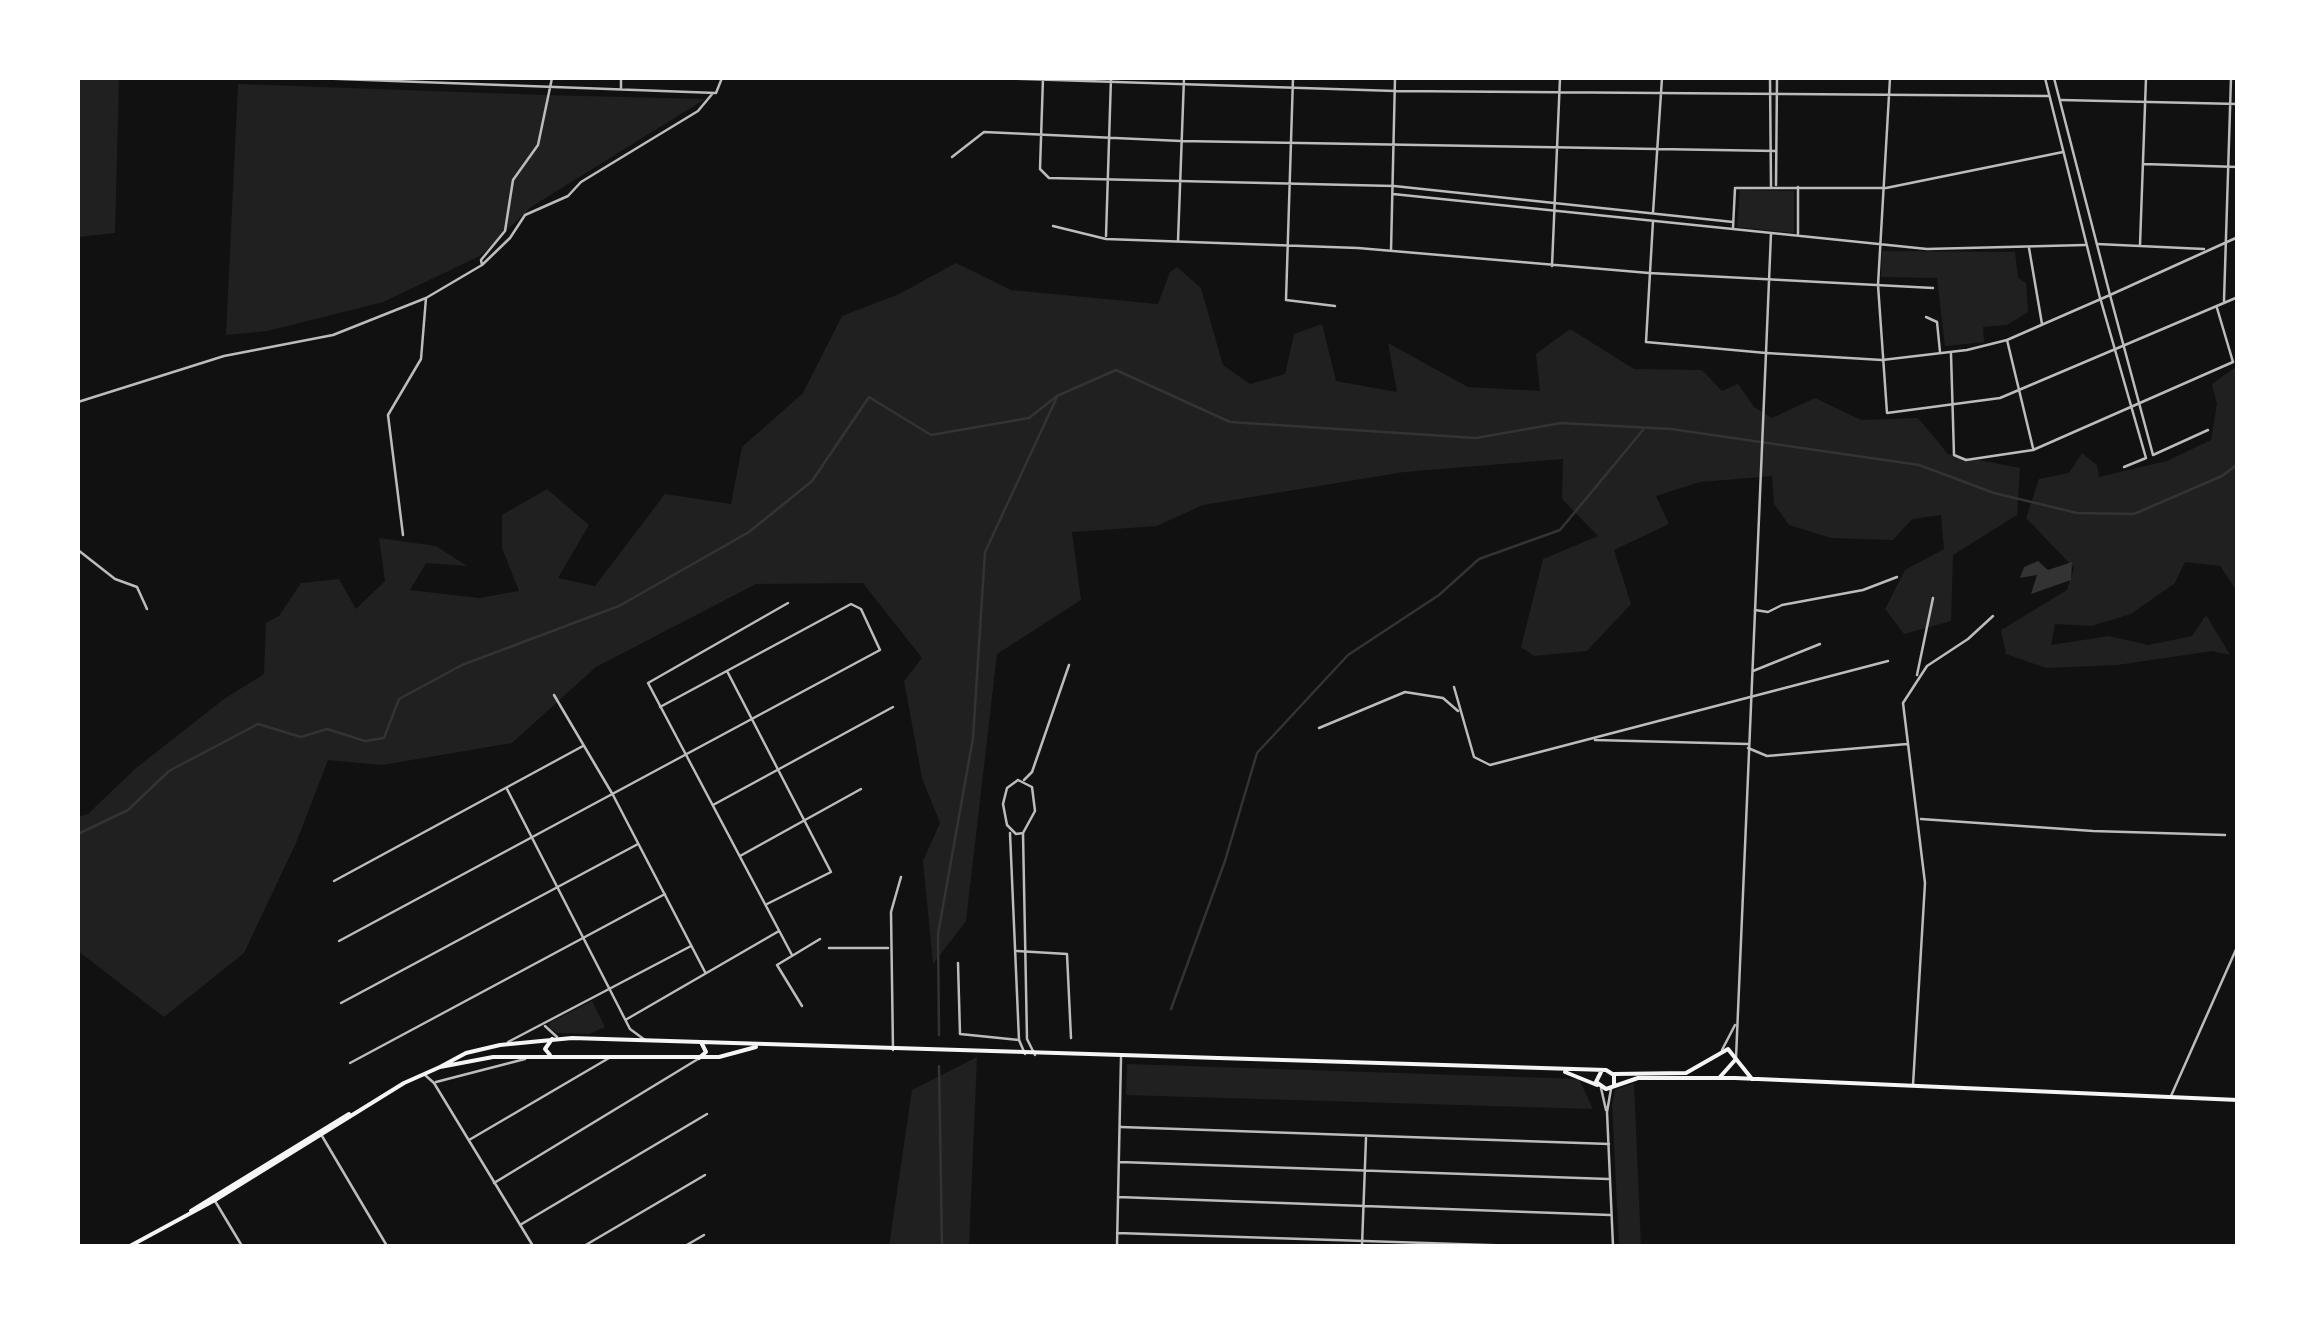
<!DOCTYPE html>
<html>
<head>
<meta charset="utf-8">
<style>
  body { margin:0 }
  #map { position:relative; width:2315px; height:1324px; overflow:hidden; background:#111; font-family:Overpass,sans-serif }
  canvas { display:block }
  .frame { position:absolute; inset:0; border:80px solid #fff; pointer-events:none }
</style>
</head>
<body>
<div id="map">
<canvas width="2315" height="1324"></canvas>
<div class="frame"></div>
</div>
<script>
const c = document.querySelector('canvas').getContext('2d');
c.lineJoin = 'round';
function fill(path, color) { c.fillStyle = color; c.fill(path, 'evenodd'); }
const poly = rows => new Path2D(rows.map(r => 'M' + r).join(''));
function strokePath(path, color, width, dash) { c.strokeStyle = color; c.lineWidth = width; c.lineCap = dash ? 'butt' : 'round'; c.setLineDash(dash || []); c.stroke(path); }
const green = poly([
  [78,78,119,78,115,233,78,237],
  [238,84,544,95,705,99,531,207,480,256,383,302,267,331,226,335],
  [1740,190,1794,191,1794,233,1737,227],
  [1882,251,2015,252,2018,278,2026,283,2028,312,2007,325,1983,327,1984,342,1945,346,1937,278,1881,277],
  [956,263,1011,290,1158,304,1170,272,1177,267,1201,288,1223,365,1250,384,1285,374,1294,334,1322,324,1336,381,1397,392,1388,343,1468,387,1540,391,1536,354,1570,329,1634,369,1702,370,1722,391,1738,384,1754,407,1772,418,1815,398,1861,420,1918,418,1948,454,2020,468,2017,515,1953,555,1951,621,1904,634,1885,609,1905,570,1944,549,1941,515,1912,519,1893,540,1831,538,1789,525,1774,504,1772,476,1700,482,1656,496,1669,524,1614,550,1631,604,1587,651,1534,656,1521,647,1543,559,1598,536,1562,499,1563,459,1404,472,1203,505,1157,526,1072,532,1081,600,997,654,966,921,933,964,923,861,940,823,922,778,904,681,922,658,863,583,756,584,596,667,512,743,382,765,328,760,296,843,244,953,164,1017,78,951,78,817,88,814,136,768,224,699,264,674,266,623,279,616,301,583,339,579,356,609,385,581,379,538,436,546,467,566,426,563,410,590,479,598,519,591,502,548,502,515,547,489,589,525,558,578,595,586,665,494,731,504,742,447,803,393,842,316,899,294],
  [2237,366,2237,591,2220,566,2185,562,2175,583,2131,614,2091,626,2055,624,2051,645,2109,636,2148,645,2192,636,2206,615,2230,655,2213,651,2117,665,2046,668,2006,654,2001,630,2067,590,2074,568,2026,518,2039,479,2069,473,2082,453,2097,465,2099,477,2167,461,2211,440,2217,404,2212,384],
  [592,1001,605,1027,589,1034,557,1033,550,1028,549,1023],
  [977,1057,969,1246,889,1246,912,1090],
  [1127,1064,1579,1079,1593,1109,1126,1095],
  [1634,1083,1641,1246,1619,1246,1612,1105,1615,1090]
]);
const water = poly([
  [2038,561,2048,570,2072,562,2071,580,2031,594,2037,575,2020,578,2024,567]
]);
const stream = poly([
  [78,834,128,810,169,771,258,724,301,737,327,729,365,741,384,738,399,699,462,665,619,606,749,532,812,481,869,397,931,435,1029,418,1057,396,1116,370,1230,422,1476,438,1561,423,1671,429,1919,465,1994,493,2077,513,2134,514,2222,476,2238,464],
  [1171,1009,1225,861,1257,753,1348,655,1439,595,1479,559,1560,530,1643,430],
  [939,1035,938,934,973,738,985,552,1057,397],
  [939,1066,942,1246]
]);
const minor = poly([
  [313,78,716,93,722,78],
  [993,78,1395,91,2048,96],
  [1043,78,1040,169,1049,178,1394,186,1733,222],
  [1293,78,1286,300,1335,306],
  [1770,78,1771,186],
  [1890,78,1878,285,1887,413,2000,398,2238,297],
  [621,88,621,78],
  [2061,100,2238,104],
  [952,157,984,132,1181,141,1776,151],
  [2144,164,2238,167],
  [1776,185,1777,78],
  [1393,194,1927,249,2085,245],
  [1653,213,1662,78],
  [1653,221,1646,342,1766,353,1771,233],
  [1053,226,1106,239,1358,248,1649,273,1933,288],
  [1733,228,1735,188,1886,188,2063,152],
  [1798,234,1798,187],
  [1106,236,1111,78],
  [1178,241,1184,78],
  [2097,244,2204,249],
  [2140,245,2146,78],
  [2029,248,2042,324],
  [1391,251,1395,78],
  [482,265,481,260,505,231,513,180,538,145,552,78],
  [1552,266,1560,78],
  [2101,301,2146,458],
  [2224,301,2231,78],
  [1926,317,1937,322,1940,352],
  [2007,340,2033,448],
  [1951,354,1954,455,1966,460,2033,450,2233,362,2217,308],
  [78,402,224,356,333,335,426,298,482,265,510,238,525,215,568,196,581,182,698,111,713,93],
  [2153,455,2110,295,2238,237],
  [2153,455,2208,430],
  [2124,467,2146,458],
  [403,535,388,415,421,359,426,298],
  [78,550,115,579,137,587,147,609],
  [788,603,648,683,792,955],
  [1755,610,1768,612,1782,605,1863,590,1897,577],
  [727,671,831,872,767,904],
  [1753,671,1820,644],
  [1917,675,1933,598],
  [1454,687,1474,757,1490,765,1888,661],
  [554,695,613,795,705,972],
  [1319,728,1405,692,1443,698,1458,711],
  [1595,740,1748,744],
  [1748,748,1767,756,1907,744],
  [1024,780,1032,772,1069,665],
  [507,789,630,1029,645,1040],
  [713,805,893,707],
  [1921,819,2093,831,2225,835],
  [740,856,861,789],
  [334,881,583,746],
  [339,941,880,650,861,609,851,604,660,707],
  [829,948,888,948],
  [1017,951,1067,954,1071,1038],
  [958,963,960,1034,1019,1040],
  [341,1003,638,844],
  [802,1006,777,965,820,939],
  [627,1019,779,931],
  [545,1026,557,1037],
  [508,1042,691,946],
  [893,1050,891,912,901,877],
  [350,1063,665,894],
  [425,1075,434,1083,533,1246],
  [436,1082,525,1059],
  [1913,1085,1925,883,1903,703,1927,666,1968,639,1993,616],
  [2171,1096,2238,945],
  [1121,1127,1609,1144],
  [322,1136,387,1246],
  [469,1140,609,1058],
  [1120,1162,1608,1179],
  [494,1183,698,1059],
  [1118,1197,1610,1215],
  [215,1201,242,1246],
  [520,1225,707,1114],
  [1117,1233,1519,1246],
  [584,1246,705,1175],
  [685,1246,704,1235],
  [1117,1246,1121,1058],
  [1362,1246,1366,1138]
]);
const tertiary = poly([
  [2045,78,2100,298],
  [1018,780,1032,787,1035,811,1023,833,1016,834,1007,825,1003,804,1007,788,1018,780],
  [1010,833,1019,1040,1025,1054],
  [1023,833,1027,1039,1035,1055],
  [1722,1050,1735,1025],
  [1736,1058,1766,353,1882,360,1967,350,2007,340,2110,295,2054,78],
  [1601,1088,1606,1110],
  [1611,1089,1607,1112,1613,1246]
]);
const primary = poly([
  [550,1055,545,1049,552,1039],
  [699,1058,706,1052,701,1042],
  [440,1067,466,1053,500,1045,572,1038,1606,1070,1614,1075,1614,1085],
  [1565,1072,1597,1085],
  [1601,1072,1596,1082,1606,1089,1638,1078,1735,1078,2238,1100],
  [1614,1074,1686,1073,1728,1049,1752,1079],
  [1720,1077,1736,1059],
  [191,1211,349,1114],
  [130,1246,215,1200,404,1083,440,1067,493,1057,719,1057,756,1047]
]);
fill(green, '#202020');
fill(water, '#333');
strokePath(stream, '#333', 2.5);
strokePath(minor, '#bcbcbc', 2.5);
strokePath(tertiary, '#bcbcbc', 2.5);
strokePath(primary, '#f5f5f5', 4);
</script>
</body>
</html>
